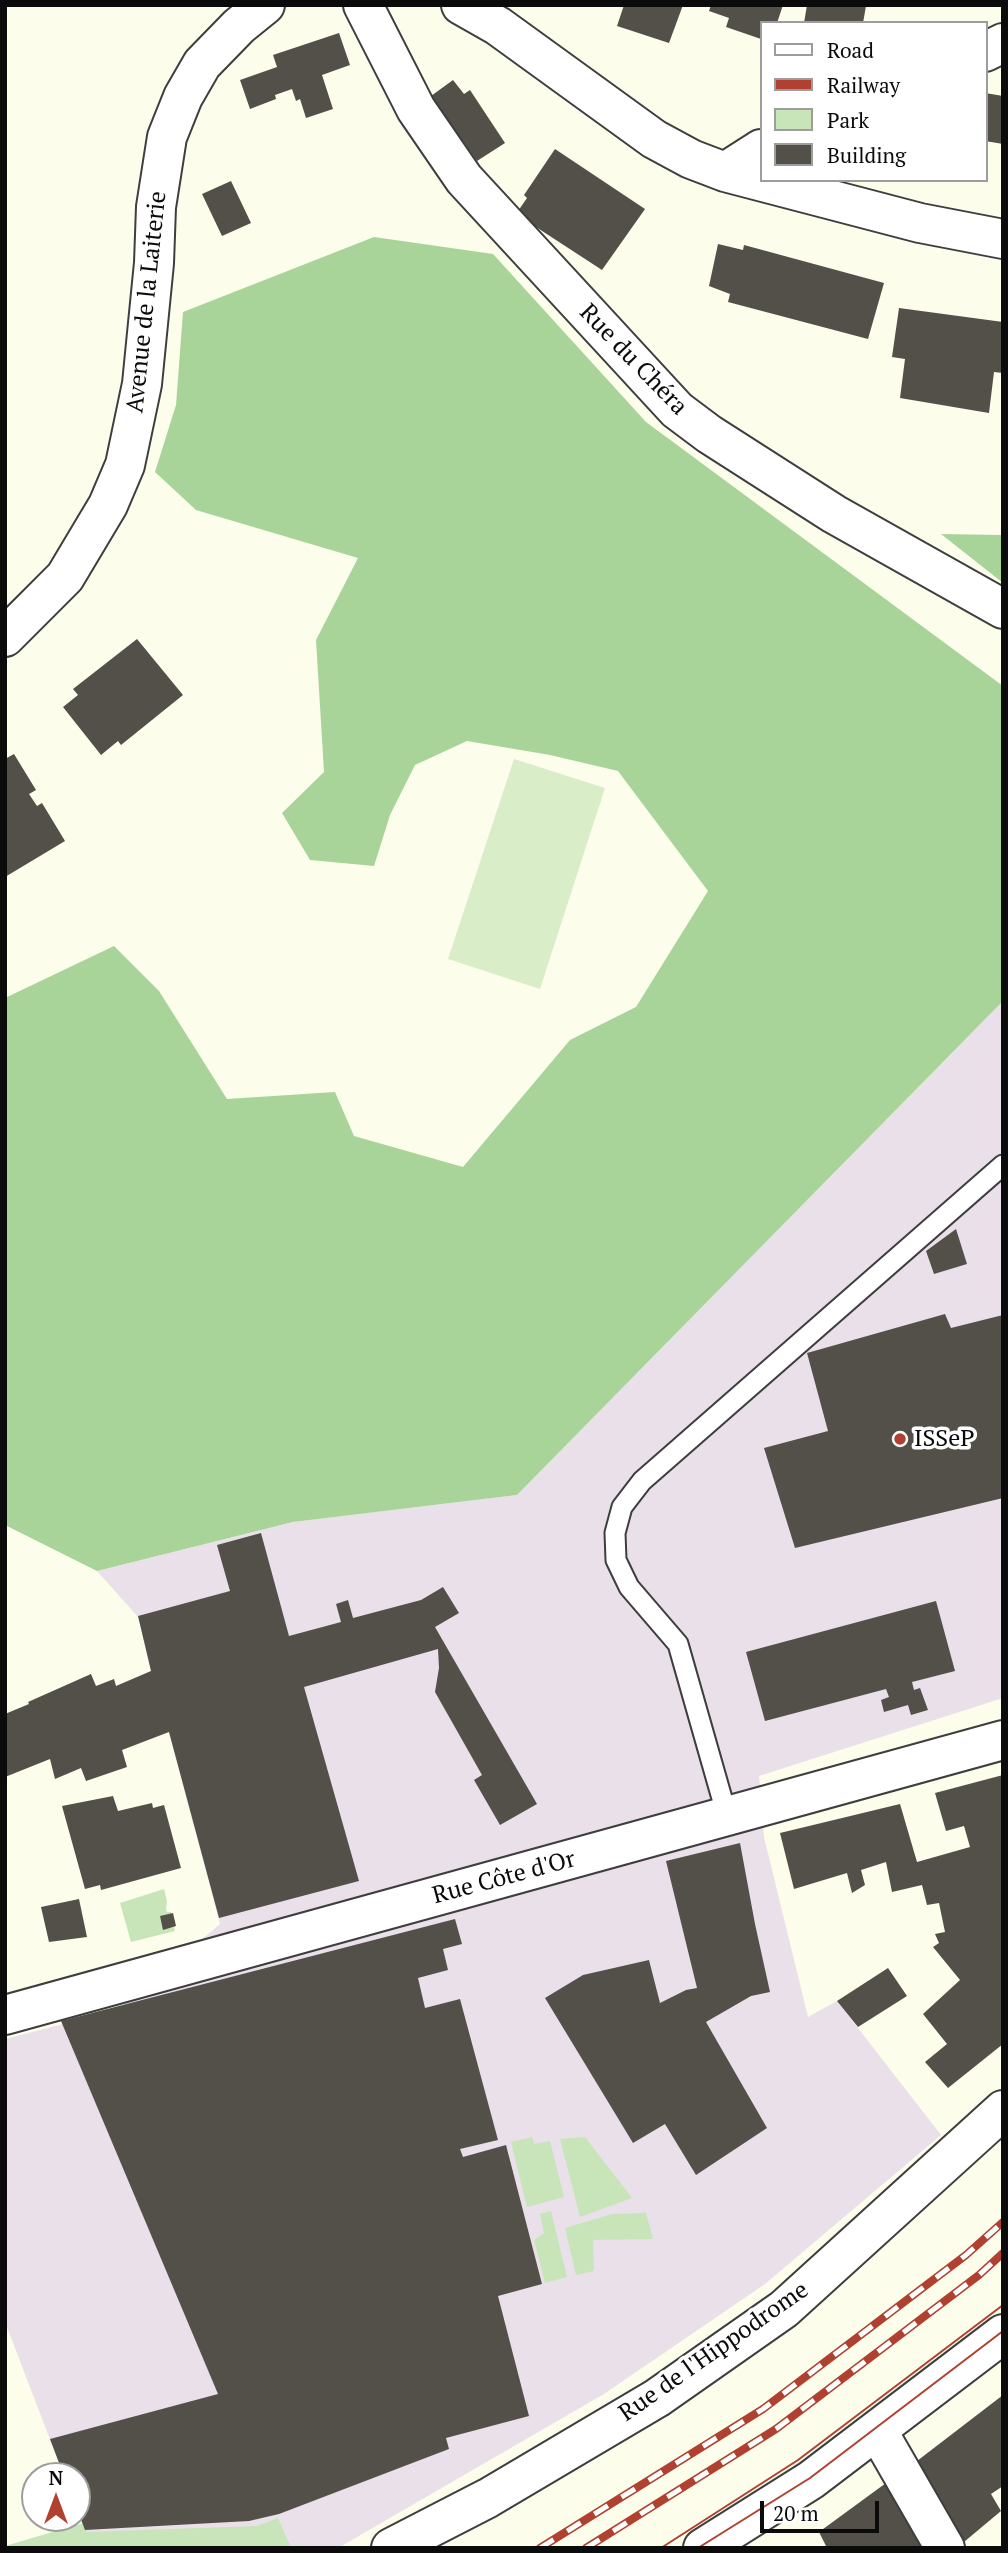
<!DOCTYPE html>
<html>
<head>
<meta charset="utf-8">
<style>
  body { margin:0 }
  #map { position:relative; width:1008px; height:2553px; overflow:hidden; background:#fdfdeb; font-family:"PT Serif",serif }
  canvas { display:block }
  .frame { position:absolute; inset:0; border:7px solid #0b0b0b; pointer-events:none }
  .legend { position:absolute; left:760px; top:21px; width:228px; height:161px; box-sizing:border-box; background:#fff; border:2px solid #9d9d9d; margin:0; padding:9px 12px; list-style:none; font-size:21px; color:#0b0b0b }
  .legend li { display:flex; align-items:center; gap:14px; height:35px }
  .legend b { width:35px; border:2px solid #9d9d9d }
  .north { position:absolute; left:21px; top:2462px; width:70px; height:70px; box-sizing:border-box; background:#fff; border:2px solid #9d9d9d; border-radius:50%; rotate:0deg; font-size:19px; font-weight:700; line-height:28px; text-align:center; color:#0b0b0b }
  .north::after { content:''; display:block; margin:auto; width:24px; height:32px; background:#b0402f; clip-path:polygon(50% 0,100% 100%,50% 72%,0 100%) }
  .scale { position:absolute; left:760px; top:2501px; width:119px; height:32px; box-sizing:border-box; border:4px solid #0b0b0b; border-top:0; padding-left:9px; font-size:21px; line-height:24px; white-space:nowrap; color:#0b0b0b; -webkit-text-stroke:5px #fff; paint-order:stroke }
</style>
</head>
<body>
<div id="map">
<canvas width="1008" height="2553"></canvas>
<div class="frame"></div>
<ul class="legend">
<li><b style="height:9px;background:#fff"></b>Road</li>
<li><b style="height:9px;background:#b0402f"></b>Railway</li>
<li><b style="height:19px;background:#c7e5b8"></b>Park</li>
<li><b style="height:19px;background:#534f49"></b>Building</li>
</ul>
<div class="north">N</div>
<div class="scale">20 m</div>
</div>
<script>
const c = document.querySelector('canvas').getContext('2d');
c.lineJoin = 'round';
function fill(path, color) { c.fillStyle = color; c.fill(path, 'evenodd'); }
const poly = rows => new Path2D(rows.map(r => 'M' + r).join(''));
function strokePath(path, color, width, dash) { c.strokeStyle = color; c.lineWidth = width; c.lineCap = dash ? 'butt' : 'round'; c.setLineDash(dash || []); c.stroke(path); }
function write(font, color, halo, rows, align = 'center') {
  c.font = font + ' "PT Serif",serif'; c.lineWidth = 7; c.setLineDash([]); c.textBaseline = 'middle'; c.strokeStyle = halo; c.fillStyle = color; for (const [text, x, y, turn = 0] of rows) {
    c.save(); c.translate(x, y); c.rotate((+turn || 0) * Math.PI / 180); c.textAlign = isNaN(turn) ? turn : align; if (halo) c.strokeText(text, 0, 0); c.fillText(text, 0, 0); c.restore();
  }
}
const industrial = poly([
  [1003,1001,1003,1698,759,1776,764,1837,808,2017,837,2001,941,2135,765,2284,604,2394,338,2548,93,2548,77,2509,77,2476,64,2476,5,2322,5,2039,118,2010,220,1924,138,1617,97,1571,293,1522,517,1495]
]);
const green = poly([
  [164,1889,167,1901,166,1909,167,1912,171,1912,175,1931,131,1942,120,1903],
  [532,2137,534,2144,550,2141,564,2197,527,2207,511,2142],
  [585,2137,632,2198,580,2217,560,2139],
  [551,2211,567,2277,545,2283,534,2240,544,2233,540,2214],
  [646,2213,653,2239,593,2240,594,2271,576,2275,565,2228,612,2214],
  [278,2518,291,2548,5,2548,5,2546,83,2523,87,2532,257,2526]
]);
const forest = poly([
  [374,237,493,254,646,422,1003,686,1003,1001,517,1495,293,1522,97,1571,5,1525,5,998,114,946,159,991,227,1099,335,1092,354,1136,463,1167,570,1040,636,1007,708,891,618,771,550,755,467,741,415,765,390,815,374,866,310,860,282,813,324,772,316,640,358,558,196,510,155,472,176,405,183,312],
  [941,534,1003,535,1003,583]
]);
const pitch = poly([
  [514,759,605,788,540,989,448,959]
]);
const building = poly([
  [624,5,683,5,669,43,617,26],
  [711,5,783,5,777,23,761,23,761,39,726,27,729,18,709,11],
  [807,5,860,5,866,6,863,23,804,23],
  [339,33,350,65,322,75,333,109,306,118,300,99,296,101,292,89,275,95,276,99,250,109,240,80,277,67,273,55],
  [453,80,464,94,470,90,505,143,477,161,431,96],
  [985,93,1003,96,1003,144,985,141],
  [555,149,645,209,602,270,516,214,527,198,524,195],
  [231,181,251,223,222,236,202,194],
  [718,244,743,250,744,245,884,283,868,339,728,302,730,294,709,286],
  [899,308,1003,322,1003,373,994,372,989,413,900,398,905,359,892,357],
  [137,639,183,695,121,745,118,741,101,755,63,707,78,695,73,689],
  [14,754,36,790,29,794,37,806,42,803,65,841,5,877,5,759],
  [956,1229,967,1264,934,1274,926,1251],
  [945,1314,951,1328,1003,1315,1003,1498,795,1548,764,1448,828,1431,807,1353],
  [261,1533,289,1636,341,1622,336,1604,348,1600,353,1618,421,1600,443,1587,459,1613,435,1627,537,1804,500,1825,474,1780,482,1775,435,1692,439,1668,438,1649,304,1687,359,1881,219,1918,169,1732,122,1750,127,1767,86,1781,81,1768,55,1779,50,1759,5,1777,5,1714,29,1704,28,1702,91,1674,96,1686,114,1679,116,1686,151,1671,138,1616,230,1591,217,1545],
  [936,1601,955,1671,912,1682,914,1690,920,1688,928,1710,911,1715,908,1705,884,1712,881,1700,889,1697,886,1689,765,1721,746,1652],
  [1003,1775,1003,2044,948,2088,925,2062,947,2044,923,2014,960,1980,933,1947,939,1943,935,1934,945,1932,939,1903,927,1905,922,1885,892,1892,886,1862,861,1870,865,1885,852,1893,847,1873,794,1889,780,1833,900,1804,917,1862,970,1847,964,1826,946,1831,935,1793],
  [113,1796,118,1811,152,1803,153,1808,164,1805,181,1868,101,1890,100,1885,85,1889,62,1806],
  [740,1843,755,1924,770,1992,751,1996,706,2022,767,2128,696,2175,665,2124,633,2143,545,1998,583,1975,649,1960,660,2003,686,1990,697,1988,666,1861],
  [79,1899,87,1937,49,1942,41,1907],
  [173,1913,176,1926,163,1930,160,1916],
  [455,1919,462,1944,443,1949,448,1970,418,1978,425,2008,460,1999,498,2140,460,2149,463,2157,506,2145,542,2284,498,2296,529,2416,446,2438,449,2449,279,2514,249,2521,85,2530,77,2509,77,2476,64,2476,50,2439,218,2394,61,2021],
  [888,1968,907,1996,858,2027,837,2001],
  [1003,2395,1003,2486,991,2494,1001,2511,958,2547,917,2461],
  [886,2483,929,2548,827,2548,819,2532]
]);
const service = poly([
  [727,1816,678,1644,629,1587,616,1560,615,1533,622,1507,642,1481,1003,1165]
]);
const minor = poly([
  [363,5,416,109,464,179,677,410,709,434,834,514,1003,609],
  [461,5,498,26,654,139,691,159,725,172,920,223,1003,239],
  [985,52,1003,43],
  [725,172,761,149],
  [5,637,65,577,108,505,125,465,142,384,154,263,156,207,167,137,183,97,202,64,239,26,265,5],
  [5,2015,1003,1740],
  [877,2430,945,2548],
  [391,2548,488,2498,657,2398,784,2309,1003,2110],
  [703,2548,811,2480,1003,2334]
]);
const tram = poly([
  [661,2548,798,2460,1003,2305],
  [698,2548,810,2478,1003,2331]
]);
const rail = poly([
  [540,2548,763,2409,966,2255,1003,2222],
  [586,2548,776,2429,979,2275,1003,2253]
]);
const markers = [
  [900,1439,7,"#b0402f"]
];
const streetNames = [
  ["Avenue de la Laiterie",147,302,-84],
  ["Rue du Chéra",633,360,46],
  ["Rue Côte d'Or",504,1878,-15],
  ["Rue de l'Hippodrome",714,2352,-35]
];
const poiNames = [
  ["ISSeP",914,1439]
];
fill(industrial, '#eae0e9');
fill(green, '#c7e5b8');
fill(forest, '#a9d499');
fill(pitch, '#daedc9');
fill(building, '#534f49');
strokePath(service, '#3e3e3e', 23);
strokePath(minor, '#3e3e3e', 42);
strokePath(service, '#fff', 19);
strokePath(minor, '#fff', 38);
strokePath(tram, '#b0402f', 2);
strokePath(rail, '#b0402f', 8);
strokePath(rail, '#fff', 5, [16]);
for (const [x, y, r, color] of markers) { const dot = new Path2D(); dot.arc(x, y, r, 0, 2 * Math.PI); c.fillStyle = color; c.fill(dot); strokePath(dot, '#fff', 2.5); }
write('24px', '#0b0b0b', '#fff', streetNames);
write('24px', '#0b0b0b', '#fff', poiNames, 'left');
</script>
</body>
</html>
